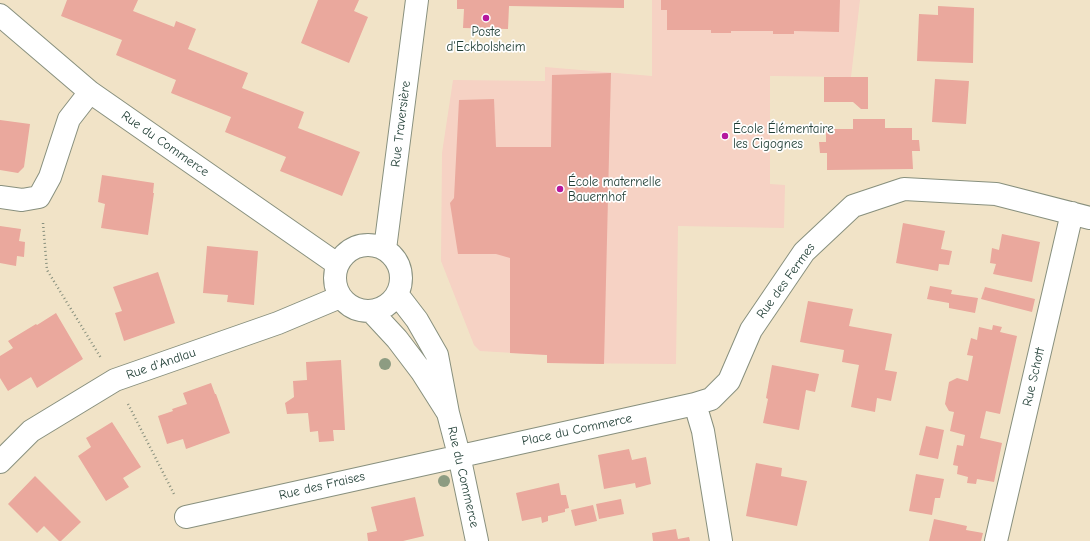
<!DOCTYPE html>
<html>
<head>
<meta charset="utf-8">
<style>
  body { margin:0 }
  canvas { display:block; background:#f1e3c7 }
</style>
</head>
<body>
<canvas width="1090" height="541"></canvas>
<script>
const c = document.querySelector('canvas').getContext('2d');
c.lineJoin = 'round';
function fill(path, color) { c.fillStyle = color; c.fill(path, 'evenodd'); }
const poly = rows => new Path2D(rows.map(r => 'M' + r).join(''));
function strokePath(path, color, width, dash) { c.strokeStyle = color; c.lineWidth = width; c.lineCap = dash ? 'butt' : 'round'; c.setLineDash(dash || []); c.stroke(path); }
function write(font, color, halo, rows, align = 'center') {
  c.font = font + ' "Comic Neue",sans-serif'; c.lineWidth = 3.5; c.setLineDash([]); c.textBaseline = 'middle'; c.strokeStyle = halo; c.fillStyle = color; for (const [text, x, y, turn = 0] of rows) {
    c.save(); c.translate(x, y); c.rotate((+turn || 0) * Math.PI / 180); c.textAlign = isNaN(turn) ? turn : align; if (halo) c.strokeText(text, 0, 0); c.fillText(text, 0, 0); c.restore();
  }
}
const built = poly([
  [652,0,860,0,851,77,770,76,770,184,785,185,784,228,678,226,676,364,547,363,547,355,480,351,474,345,441,261,442,153,453,80,545,81,545,67,652,76]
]);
const building = poly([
  [67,0,138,0,133,11,174,27,176,21,196,29,188,49,248,73,242,88,304,112,298,128,360,152,342,196,280,171,286,157,225,132,231,117,171,93,176,80,116,55,122,40,61,16],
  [318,0,359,0,354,11,368,17,349,63,301,43],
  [457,0,624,0,624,8,509,6,508,29,463,28,464,9,457,9],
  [661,0,840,0,839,32,794,31,794,34,773,34,773,31,731,31,731,33,711,33,711,30,667,30,667,10,661,10],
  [938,6,974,8,973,63,917,61,919,14,938,15],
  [611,73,604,364,547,363,547,355,510,353,510,258,496,254,458,254,450,203,454,198,459,100,494,99,496,147,551,147,552,75],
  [824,77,868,77,868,109,861,109,853,102,824,102],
  [935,79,969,81,966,124,932,122],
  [853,119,885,119,885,128,912,128,912,140,919,140,920,151,912,151,913,169,827,170,827,153,820,153,819,142,826,142,826,129,853,129],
  [0,120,30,124,24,167,18,173,0,170],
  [102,175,154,183,153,193,154,193,148,235,101,228,105,204,98,202],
  [903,223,945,231,941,249,952,251,949,265,939,264,938,271,896,263],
  [0,226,21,229,19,241,25,242,24,257,17,256,16,266,0,263],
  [1002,234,1040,242,1032,282,993,274,996,264,990,263,992,248,999,250],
  [207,246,258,251,254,305,227,302,228,295,203,293],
  [158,272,175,323,124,341,115,313,122,311,113,287],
  [930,286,952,290,951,294,978,298,975,313,949,308,949,303,927,299],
  [985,287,1035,299,1032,312,981,299],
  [808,301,853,309,849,326,892,334,885,370,897,372,891,401,877,398,875,412,851,407,859,365,842,362,844,350,800,342],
  [56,313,83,359,37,388,31,377,8,391,0,378,0,356,13,348,8,341,36,324,37,325],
  [993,325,1002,327,1000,332,1017,336,1000,414,986,411,980,438,1002,443,994,482,977,479,976,484,967,483,968,477,957,474,958,466,953,465,957,445,963,446,965,435,950,431,954,412,949,411,945,404,949,382,957,378,968,381,973,356,967,355,971,338,977,340,979,327,992,330],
  [341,360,345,430,333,430,334,441,319,442,318,431,310,432,308,413,287,414,285,403,294,397,293,381,307,380,306,362],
  [772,365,819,374,815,392,806,390,799,430,763,423,768,399,766,398],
  [211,383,215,394,216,394,230,433,186,449,183,439,167,444,158,416,173,411,172,409,187,404,183,393],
  [112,422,141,467,123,478,129,487,106,501,78,456,91,447,86,438],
  [926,426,944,430,938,459,919,455],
  [629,449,632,460,646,457,651,484,636,488,635,483,604,489,598,455],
  [756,463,782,468,781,476,807,481,797,526,746,516],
  [916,474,944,479,940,498,935,498,932,515,909,511],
  [35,476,81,522,61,541,59,541,44,526,37,533,8,504],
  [559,483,561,495,566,495,569,508,565,509,565,512,548,516,548,521,542,523,541,517,522,521,516,493],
  [415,497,424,536,403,541,368,541,367,533,377,531,371,507],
  [621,499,624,514,599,519,596,504],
  [593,505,597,521,575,526,571,510],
  [934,519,967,526,966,530,983,533,981,541,929,541],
  [676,529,678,539,689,537,690,541,653,541,652,533]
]);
const path = poly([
  [43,223,47,270,101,358],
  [128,404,174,494]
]);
const street = poly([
  [0,15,90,92,337,264],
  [0,197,22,200,39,197,50,177,69,119,90,92],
  '335 278a33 33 0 1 1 66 0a33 33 0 1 1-66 0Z',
  [385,249,417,0],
  [371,311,397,339,422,372,448,413,437,355,417,320,397,294],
  [695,404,703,431,721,541],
  [448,413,459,455,477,541],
  [0,462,31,431,115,380,278,323,340,297],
  [186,517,695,404,711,399,729,381,751,330,804,252,853,206,904,189,996,194,1090,218],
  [996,541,1072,213]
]);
const trees = [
  [385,364],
  [444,481]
];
const markers = [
  [486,18,4,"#b5179e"],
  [725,136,4,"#b5179e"],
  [560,189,4,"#b5179e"]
];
const poiNames = [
  ["Poste",486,32,"center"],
  ["d'Eckbolsheim",486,47,"center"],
  ["École Élémentaire",733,129],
  ["les Cigognes",733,144],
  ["École maternelle",568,182],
  ["Bauernhof",568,197]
];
const streetNames = [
  ["Rue Traversière",401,124,-83],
  ["Rue du Commerce",165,144,35],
  ["Rue des Fermes",786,281,-54],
  ["Rue d'Andlau",161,364,-19],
  ["Rue Schott",1034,377,-77],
  ["Place du Commerce",577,430,-12],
  ["Rue du Commerce",463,477,77],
  ["Rue des Fraises",322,486,-13]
];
fill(built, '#f6d2c4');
fill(building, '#eaa89d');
strokePath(street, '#88907e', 24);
strokePath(path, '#88907e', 2.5, [1, 3]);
strokePath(street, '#fff', 22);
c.fillStyle = '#8d9c82';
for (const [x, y] of trees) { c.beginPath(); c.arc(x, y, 6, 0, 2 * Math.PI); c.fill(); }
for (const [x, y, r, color] of markers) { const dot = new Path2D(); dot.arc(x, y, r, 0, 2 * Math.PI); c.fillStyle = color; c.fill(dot); strokePath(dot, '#fff', 1.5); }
write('13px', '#1f3d34', '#fff', poiNames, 'left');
write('13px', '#1f3d34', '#fff', streetNames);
</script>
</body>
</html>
